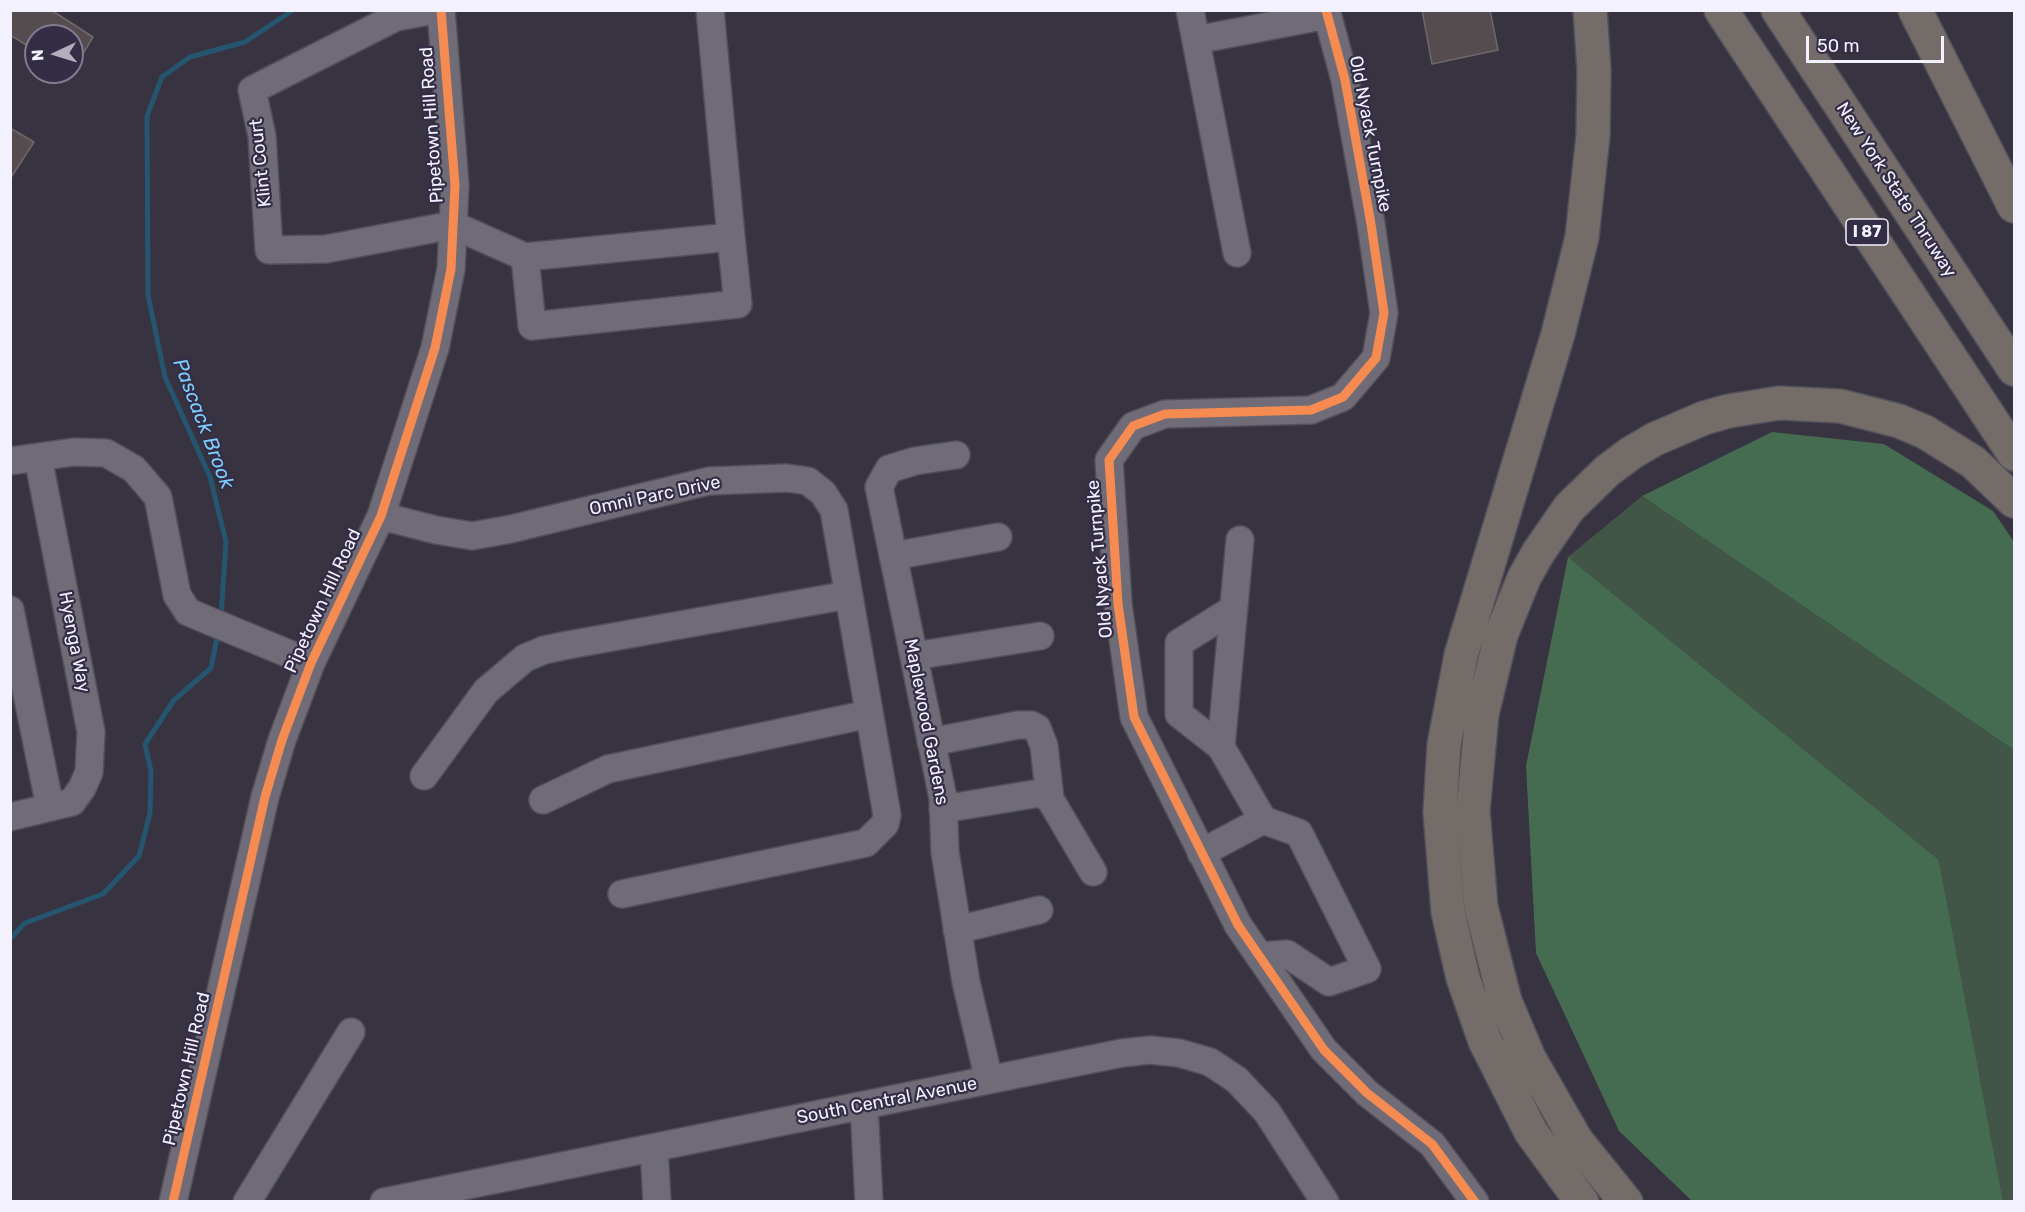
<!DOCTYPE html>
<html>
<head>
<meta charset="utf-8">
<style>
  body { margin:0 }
  #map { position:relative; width:2025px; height:1212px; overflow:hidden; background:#373340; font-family:Rubik,sans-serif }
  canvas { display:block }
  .frame { position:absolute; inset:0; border:12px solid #f4f1ff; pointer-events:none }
  .north { position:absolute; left:24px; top:24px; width:60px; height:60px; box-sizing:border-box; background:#342d46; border:2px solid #817b90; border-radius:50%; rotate:266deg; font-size:16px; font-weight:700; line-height:24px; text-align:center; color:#f4f1ff }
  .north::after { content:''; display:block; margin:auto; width:21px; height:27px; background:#b2aebc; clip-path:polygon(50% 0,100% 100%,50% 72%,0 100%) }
  .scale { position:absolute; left:1806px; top:36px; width:138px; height:27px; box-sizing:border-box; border:3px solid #f4f1ff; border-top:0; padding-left:8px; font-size:18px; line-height:21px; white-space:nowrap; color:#f4f1ff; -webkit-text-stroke:4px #342d46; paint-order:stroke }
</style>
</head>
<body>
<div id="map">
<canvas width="2025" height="1212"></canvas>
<div class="frame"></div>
<div class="north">N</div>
<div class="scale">50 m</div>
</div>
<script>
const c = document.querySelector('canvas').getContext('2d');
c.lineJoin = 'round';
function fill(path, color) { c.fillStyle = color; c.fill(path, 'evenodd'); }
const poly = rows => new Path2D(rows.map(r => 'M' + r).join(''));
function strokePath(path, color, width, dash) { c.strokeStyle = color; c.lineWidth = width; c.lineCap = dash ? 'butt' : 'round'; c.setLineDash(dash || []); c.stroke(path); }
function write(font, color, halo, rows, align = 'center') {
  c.font = font + ' Rubik,sans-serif'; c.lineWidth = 4.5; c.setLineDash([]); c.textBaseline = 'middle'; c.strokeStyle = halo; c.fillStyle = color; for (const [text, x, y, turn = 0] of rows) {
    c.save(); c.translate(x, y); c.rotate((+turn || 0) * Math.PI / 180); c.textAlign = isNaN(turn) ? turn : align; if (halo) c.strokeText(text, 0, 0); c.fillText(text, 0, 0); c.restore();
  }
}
const green = poly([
  [1642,496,2014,750,2014,1201,2003,1201,1939,860,1568,557]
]);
const forest = poly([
  [1772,432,1884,444,1993,511,2014,542,2014,750,1642,496],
  [1568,557,1939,860,2003,1201,1692,1201,1619,1131,1536,953,1526,766]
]);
const stream = poly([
  [221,617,226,542,210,477,165,377,148,295,147,116,162,77,190,57,245,42,293,10],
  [10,939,25,923,103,894,139,856,150,813,151,771,145,744,174,700,211,668,218,632]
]);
const building = poly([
  [10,10,51,10,93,37,72,72,72,36,36,36,36,51,10,35,10,10],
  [1422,10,1490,10,1498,50,1432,64,1422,10],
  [10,128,34,142,10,179,10,128]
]);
const minor = poly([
  [435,10,396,17,252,90,262,136,269,250,326,249,453,225,525,257,731,237,738,304,532,326,525,257],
  [710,10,731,237],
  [1190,10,1237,253],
  [1326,10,1345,80,1371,224,1384,313,1376,358,1343,397,1311,410,1165,414,1133,426,1109,460,1118,604,1134,717,1238,925,1324,1050,1367,1093,1432,1144,1475,1202],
  [1196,40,1327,15],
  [956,455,915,461,889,469,879,487,943,798,945,852,966,982,989,1080],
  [10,461,74,452,106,453,134,469,158,497,177,595,188,612,311,663],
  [381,516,436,530,472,536,511,529,709,481,787,478,808,481,823,493,834,510,887,815,885,824,866,843,622,894],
  [893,556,998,537],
  [10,610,50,807],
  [914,656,1040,636],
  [931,742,1018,725,1031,725,1037,728,1044,746,1050,799],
  [1221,747,1179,714,1179,643,1232,610],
  [424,776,486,691,525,658,544,650,568,645,848,595],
  [543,800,608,769,869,714],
  [943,809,1040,793,1050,799,1093,872],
  [10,817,72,802,82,788,89,772,91,732,38,457],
  [1201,853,1263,820,1221,747,1240,540],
  [957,930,1039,910],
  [1261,956,1287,954,1329,982,1367,969,1299,833,1263,820],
  [864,1105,869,1202],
  [654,1148,657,1202],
  [173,1202,265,797,282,740,311,663,381,516,435,348,451,269,455,185,441,10],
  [247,1202,351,1032],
  [384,1202,1122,1053,1150,1050,1179,1053,1210,1062,1237,1080,1267,1112,1325,1202]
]);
const highway = poly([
  [1721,10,2014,454],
  [1778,10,2014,369],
  [1915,10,2014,206],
  [1582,1202,1531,1132,1485,1041,1463,978,1448,912,1440,812,1444,745,1461,655,1558,334,1582,237,1593,136,1594,70,1590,10],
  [1626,1202,1576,1140,1529,1058,1505,1001,1481,907,1473,811,1482,714,1501,635,1524,578,1538,553,1569,508,1607,471,1631,453,1655,439,1704,418,1729,411,1779,403,1840,406,1899,421,1925,432,1973,462,2014,501]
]);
const cycleway = poly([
  [1326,10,1345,80,1371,224,1384,313,1376,358,1343,397,1311,410,1165,414,1133,426,1109,460,1118,604,1134,717,1238,925,1324,1050,1367,1093,1432,1144,1475,1202],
  [173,1202,265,797,282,740,311,663,381,516,435,348,451,269,455,185,441,10]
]);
const shields = [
  [1867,232,42]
];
const shieldNames = [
  ["I 87",1867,232]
];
const streetNames = [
  ["Pipetown Hill Road",432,125,-94],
  ["Old Nyack Turnpike",1370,134,79],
  ["Klint Court",261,163,-96],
  ["New York State Thruway",1896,190,57],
  ["Omni Parc Drive",655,496,-12],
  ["Old Nyack Turnpike",1100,559,-95],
  ["Pipetown Hill Road",323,601,-65],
  ["Hyenga Way",74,642,79],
  ["Maplewood Gardens",926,722,79],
  ["Pipetown Hill Road",187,1069,-77],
  ["South Central Avenue",887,1101,-11]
];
const waterNames = [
  ["Pascack Brook",203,424,69]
];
fill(green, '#415647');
fill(forest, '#456c50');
strokePath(stream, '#265570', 5);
fill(building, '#554c50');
strokePath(building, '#70676b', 1.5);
strokePath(minor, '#524f5a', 30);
strokePath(highway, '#524f5a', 36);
strokePath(minor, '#6f6c77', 27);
strokePath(highway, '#736c69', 33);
strokePath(cycleway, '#f68b52', 9);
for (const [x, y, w] of shields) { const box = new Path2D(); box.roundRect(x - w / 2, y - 13, w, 26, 4.5); c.fillStyle = '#342d46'; c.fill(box); strokePath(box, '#f4f1ff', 1.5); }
write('bold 16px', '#f4f1ff', null, shieldNames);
write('18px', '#f4f1ff', '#342d46', streetNames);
write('italic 20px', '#7ecdfd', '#342d46', waterNames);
</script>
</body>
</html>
